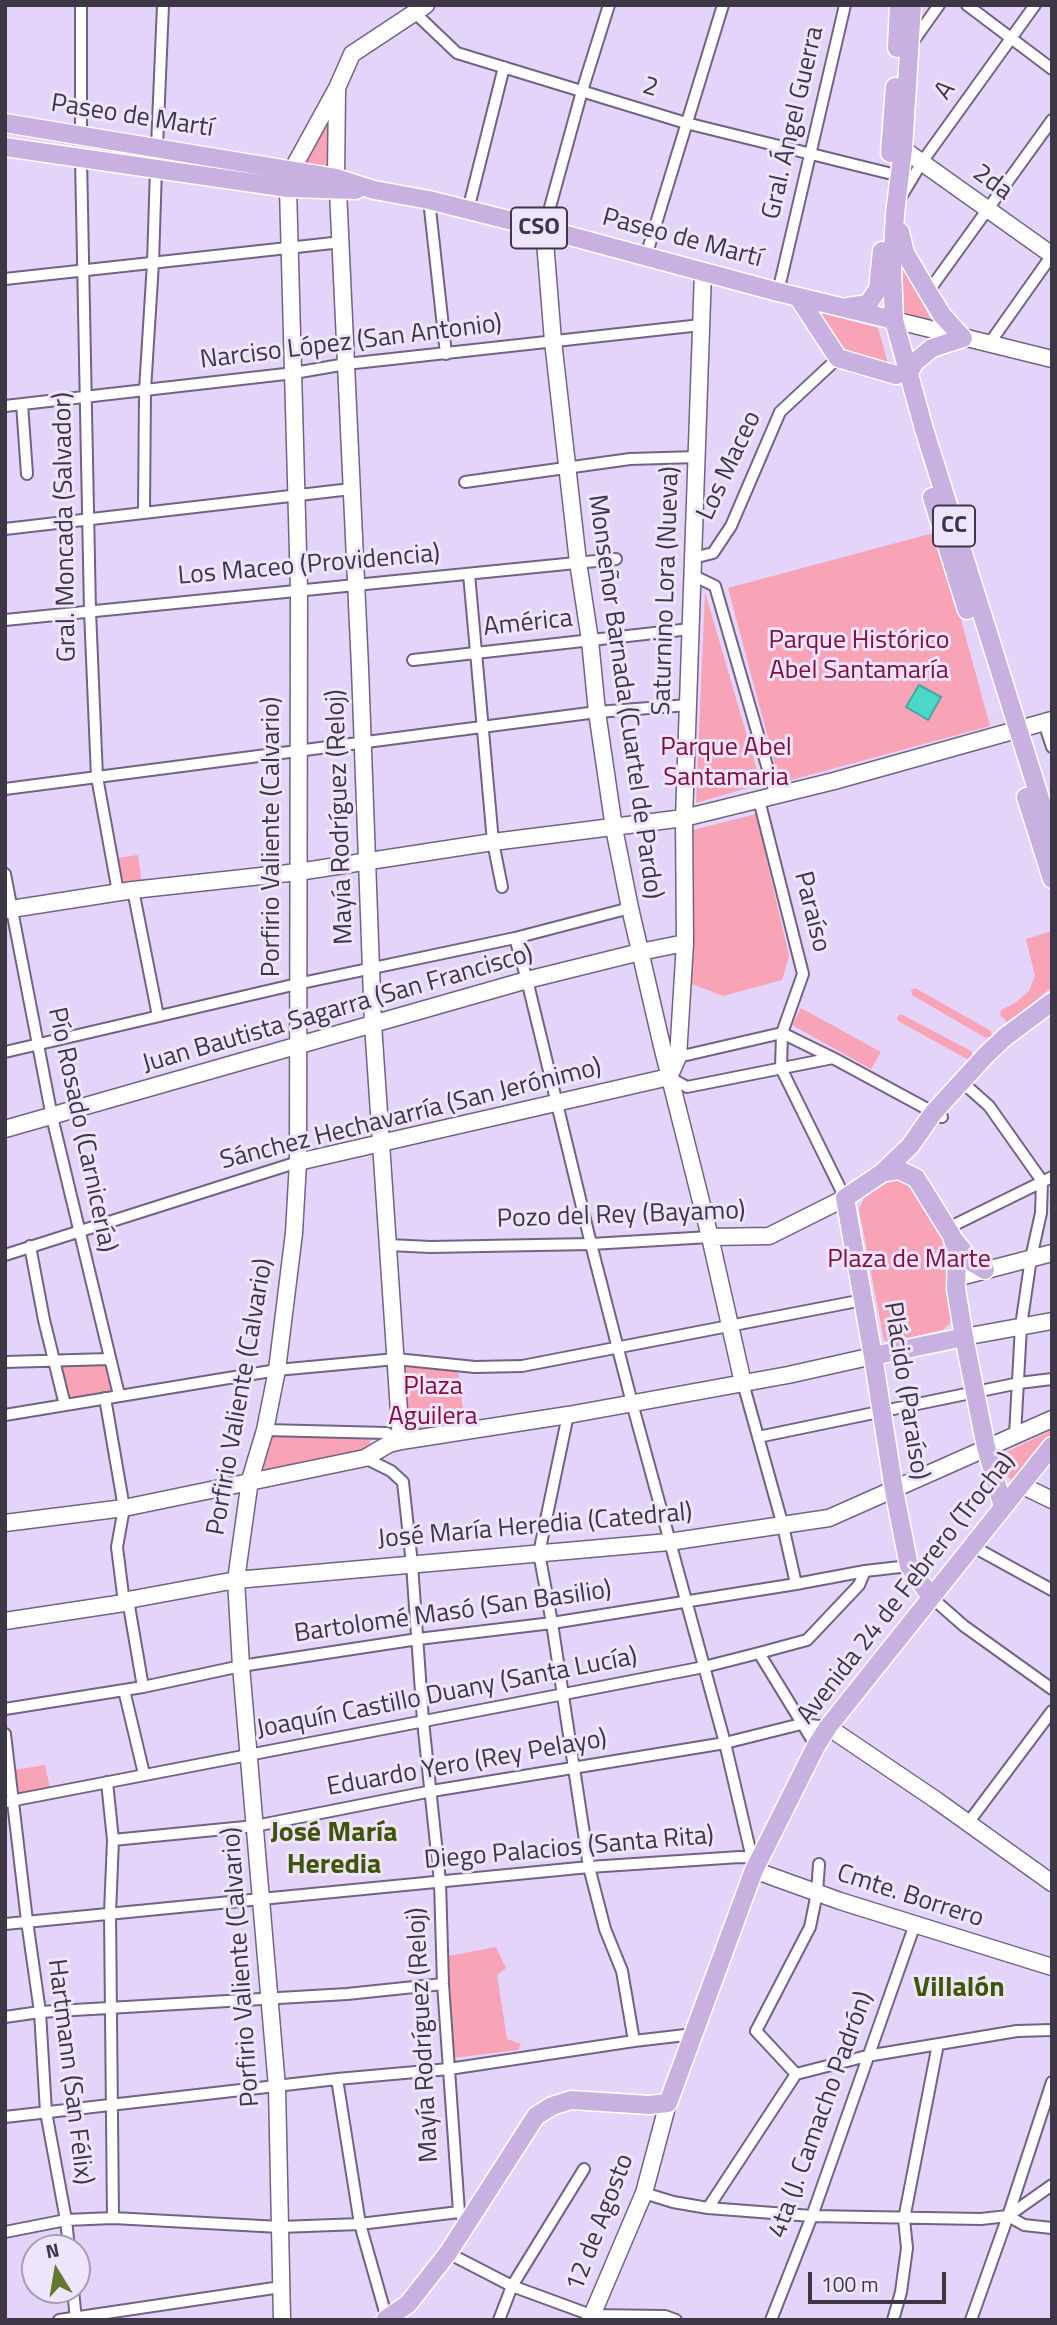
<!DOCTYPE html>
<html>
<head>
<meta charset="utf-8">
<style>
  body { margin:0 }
  #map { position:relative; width:1057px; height:2325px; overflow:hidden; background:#e4d4fa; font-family:"Titillium Web",sans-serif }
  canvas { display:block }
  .frame { position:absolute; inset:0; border:7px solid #3c3645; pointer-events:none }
  .north { position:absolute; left:21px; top:2234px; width:70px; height:70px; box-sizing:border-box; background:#eee4fb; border:2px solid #a79eb2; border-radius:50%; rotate:349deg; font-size:19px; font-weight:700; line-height:28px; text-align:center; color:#3c3645 }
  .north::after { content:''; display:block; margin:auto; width:24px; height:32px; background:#617a2d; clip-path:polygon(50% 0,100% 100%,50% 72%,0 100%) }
  .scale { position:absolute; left:808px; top:2272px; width:138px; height:32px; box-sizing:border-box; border:4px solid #3c3645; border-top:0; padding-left:9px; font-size:21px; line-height:24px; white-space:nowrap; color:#3c3645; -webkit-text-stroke:5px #eee4fb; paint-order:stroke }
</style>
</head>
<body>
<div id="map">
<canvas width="1057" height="2325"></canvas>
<div class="frame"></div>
<div class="north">N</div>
<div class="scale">100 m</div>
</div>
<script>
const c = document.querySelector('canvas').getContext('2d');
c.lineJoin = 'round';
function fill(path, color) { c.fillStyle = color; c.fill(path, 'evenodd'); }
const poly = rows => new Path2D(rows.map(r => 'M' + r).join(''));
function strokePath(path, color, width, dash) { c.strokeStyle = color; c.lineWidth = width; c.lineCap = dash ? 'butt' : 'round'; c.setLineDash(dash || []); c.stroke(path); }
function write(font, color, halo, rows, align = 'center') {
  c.font = font + ' "Titillium Web",sans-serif'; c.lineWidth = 6; c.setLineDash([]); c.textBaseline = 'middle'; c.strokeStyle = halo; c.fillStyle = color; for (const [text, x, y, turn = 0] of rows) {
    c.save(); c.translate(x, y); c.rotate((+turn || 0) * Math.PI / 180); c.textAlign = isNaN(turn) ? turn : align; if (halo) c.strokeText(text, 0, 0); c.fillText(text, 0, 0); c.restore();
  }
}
const green = poly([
  [327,114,330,168,303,163],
  [902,261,931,320,900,311],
  [811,310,878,328,888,364,838,354],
  [937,532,990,726,780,783,728,588],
  [705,592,761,784,696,803],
  [756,814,789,956,782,980,723,996,692,984,693,830],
  [138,855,142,885,120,888,116,858],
  [1052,931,1052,987,1028,1007,1007,1022,1000,1015,1001,1010,1015,1003,1029,991,1035,976,1026,939],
  [915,988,991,1031,992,1036,986,1038,912,995,911,990],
  [801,1008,881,1052,871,1069,792,1025],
  [901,1014,971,1051,973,1057,967,1059,898,1021,897,1017],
  [899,1177,910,1182,948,1247,950,1258,947,1280,951,1295,952,1317,950,1323,943,1330,889,1342,884,1340,859,1209,864,1198,893,1179],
  [104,1364,111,1390,109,1392,70,1399,68,1397,60,1368,62,1366],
  [404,1366,458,1370,465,1427,416,1434,406,1425],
  [1052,1430,1052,1434,1015,1482,1001,1472,996,1457],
  [271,1434,365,1436,370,1440,369,1447,362,1453,262,1473],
  [45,1765,50,1789,17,1796,14,1770],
  [496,1947,506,1968,497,1975,507,2039,521,2044,518,2050,453,2058,448,1956]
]);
const water = poly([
  [919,685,941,697,928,720,906,707,919,685]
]);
const street = poly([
  [967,5,1052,69],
  [415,13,457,53,686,123,888,173],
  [912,43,939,5],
  [81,136,81,5],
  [157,147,163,5],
  [81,158,90,611,97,777,118,892],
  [901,197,922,162,1035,5],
  [429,200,446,354],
  [468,210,504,67],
  [544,229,582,91,609,5],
  [646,256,723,5],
  [5,279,342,242],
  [778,292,845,5],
  [928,292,1052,120],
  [989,344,1052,255],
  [22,404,27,474],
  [5,406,294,373,346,364,701,325],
  [465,482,630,459,697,457],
  [144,512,145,390,153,263,156,168],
  [5,529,351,489],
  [693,558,713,553,731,526,780,412,838,358],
  [469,574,493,842,502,887],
  [692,575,715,586,776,797],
  [5,620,616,559],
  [413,660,690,629],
  [1044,723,1052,747],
  [5,789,597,712,688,705],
  [759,800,803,974,782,1033,781,1068,845,1198],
  [5,874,52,1117,119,1395],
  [133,890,158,1016],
  [515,938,527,980,591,1244,632,1403,725,1743,754,1867],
  [5,1052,297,984,515,938,630,908],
  [673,1053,678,1057,782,1033,833,1058,942,1117],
  [669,1077,687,1087,833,1058],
  [962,1082,989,1106,1042,1181,1041,1213,1031,1258,1021,1326,1015,1435],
  [948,1228,1052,1177],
  [389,1245,430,1247,591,1244,710,1237],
  [30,1246,44,1320,65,1405],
  [5,1255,298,1162],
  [5,1362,110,1359],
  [743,1383,783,1526,796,1584],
  [105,1398,124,1508,117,1547,124,1603],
  [5,1415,277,1370,396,1359,475,1367,522,1366,863,1300],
  [568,1415,539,1553,552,1623,589,1867,605,1929,622,1971,634,2041],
  [265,1430,387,1433,401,1441],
  [758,1437,1019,1383,1052,1379],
  [365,1458,391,1471,403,1482,412,1564,423,1721,440,1882,443,1984,459,2212],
  [972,1546,1052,1590],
  [931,1597,964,1626,1052,1689],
  [128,1600,143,1687],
  [759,1653,816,1746],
  [124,1690,144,1774],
  [5,1709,143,1687,241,1666,418,1639,552,1623,796,1584,865,1571,909,1566],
  [5,1734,27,1921,40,2012,46,2112,66,2220,69,2248],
  [107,1782,113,1840,110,1913,113,2218],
  [5,1802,704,1667,759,1653,807,1640,859,1585,865,1571],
  [968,1823,1052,1711],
  [113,1840,255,1826,432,1791,725,1743,801,1724,828,1727],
  [5,1924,589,1867,740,1857,755,1858],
  [5,2017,40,2012,347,1994,443,1984],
  [796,2074,867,2056,1017,2031,1052,2030],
  [337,2079,360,2224,387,2319],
  [5,2117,337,2079,449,2069,634,2041,694,2034],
  [644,2193,673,2202,708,2208,812,2216,981,2219,1008,2216,1024,2225,1052,2228],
  [708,2208,796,2074,756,2031,810,1927,817,1893,819,1864],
  [1008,2216,1052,2185],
  [5,2232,66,2220,113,2218,280,2227,360,2224,459,2212,463,2218],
  [448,2253,512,2286,591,2315,665,2316,676,2320],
  [73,2290,76,2320],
  [59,2320,281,2287],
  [499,2320,512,2286,584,2169],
  [771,2320,812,2216,915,1924],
  [893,2320,901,2292,907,2248,904,2219,938,2044],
  [971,2320,1008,2216,1052,2082]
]);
const secondary = poly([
  [903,149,1052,255],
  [292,170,337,88,352,54,426,5],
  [336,178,337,90],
  [338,190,360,668,373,1024,401,1441],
  [544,229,553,341,578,562,590,640,597,712,614,828,630,908,662,1046,710,1237,743,1383],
  [894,320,1052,359],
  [5,910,133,890,298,872,493,842,684,818,834,781,1052,720],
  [5,1129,527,980,640,952,685,943],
  [298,1162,669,1077,678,1057,685,943,684,818,703,272],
  [710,1237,769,1236,845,1198],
  [956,1278,1052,1253],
  [964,1337,1052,1321],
  [1021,1485,1052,1500],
  [5,1523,124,1508,365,1458,389,1444,401,1441,568,1415,788,1375,873,1356],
  [5,1621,124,1603,128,1600,236,1580,669,1542,829,1518,1052,1419],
  [828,1727,936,1800,1052,1883],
  [754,1870,840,1901,1052,1967],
  [282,2320,277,2087,241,1666,236,1580,250,1480,265,1430,277,1370,294,1233,298,1162,299,590,288,188],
  [590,2320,644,2193,668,2103]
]);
const primary = poly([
  [912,5,903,149,895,214,892,269,894,320,924,429,1052,837],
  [897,48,899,5],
  [5,123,336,178,374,190,429,200,544,229,778,292,894,320],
  [5,147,288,188,356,190],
  [890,153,895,87],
  [900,232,905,253,928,292,942,315,963,338,932,348,915,362,908,374],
  [798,297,838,358,896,375],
  [848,307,868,304,878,289,882,251],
  [932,497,967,610],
  [1026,797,1052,879],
  [882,1173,899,1170,916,1178,952,1236,957,1255,956,1289,964,1337,986,1447,1003,1507],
  [955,1241,973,1263,985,1270],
  [873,1356,964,1337],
  [931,1597,909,1566,894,1490,873,1356,845,1198,882,1173,910,1146,934,1112,986,1055,1005,1037,1052,1002],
  [385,2320,408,2304,448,2253,536,2116,552,2106,571,2100,649,2105,668,2103,754,1870,816,1746,828,1727,1052,1446]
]);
const shields = [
  [539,228,56],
  [954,526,42]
];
const shieldNames = [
  ["CSO",539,228],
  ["CC",954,526]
];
const streetNames = [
  ["2",650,88,17],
  ["A",946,91,-54],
  ["Paseo de Martí",132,117,9],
  ["Gral. Ángel Guerra",794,123,-77],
  ["2da",992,183,36],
  ["Paseo de Martí",682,239,15],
  ["Narciso López (San Antonio)",351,343,-7],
  ["Los Maceo",730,466,-65],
  ["Gral. Moncada (Salvador)",66,527,-91],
  ["Los Maceo (Providencia)",309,566,-5],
  ["Saturnino Lora (Nueva)",667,591,-88],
  ["América",528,624,-6],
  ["Monseñor Barnada (Cuartel de Pardo)",624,697,82],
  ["Mayía Rodríguez (Reloj)",341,817,-92],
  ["Porfirio Valiente (Calvario)",273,837,-90],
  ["Paraíso",811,912,76],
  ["Juan Bautista Sagarra (San Francisco)",338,1010,-16],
  ["Sánchez Hechavarría (San Jerónimo)",411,1115,-14],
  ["Pío Rosado (Carnicería)",81,1130,78],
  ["Pozo del Rey (Bayamo)",621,1216,-2],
  ["Plácido (Paraíso)",905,1391,81],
  ["Porfirio Valiente (Calvario)",241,1397,-80],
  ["José María Heredia (Catedral)",535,1527,-5],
  ["Avenida 24 de Febrero (Trocha)",907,1589,-52],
  ["Bartolomé Masó (San Basilio)",453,1613,-8],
  ["Joaquín Castillo Duany (Santa Lucía)",447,1694,-11],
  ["Eduardo Yero (Rey Pelayo)",467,1764,-10],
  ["Diego Palacios (Santa Rita)",569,1849,-5],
  ["Cmte. Borrero",910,1897,18],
  ["Porfirio Valiente (Calvario)",242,1967,-94],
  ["Mayía Rodríguez (Reloj)",424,2035,-93],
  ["Hartmann (San Félix)",69,2072,83],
  ["4ta (J. Camacho Padrón)",822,2115,-70],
  ["12 de Agosto",601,2223,-69]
];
const parkNames = [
  ["Parque Histórico",859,642],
  ["Abel Santamaría",859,672],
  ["Parque Abel",726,749],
  ["Santamaria",726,779],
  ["Plaza de Marte",909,1261],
  ["Plaza",433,1388],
  ["Aguilera",433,1418]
];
const neighbourhoodNames = [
  ["José María",334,1834],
  ["Heredia",334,1866],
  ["Villalón",959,1989]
];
fill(green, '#f8a3b6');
fill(water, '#4bd8c9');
strokePath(water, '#46a7a1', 2);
strokePath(street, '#726384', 14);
strokePath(secondary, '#726384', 19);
strokePath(primary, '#fff', 21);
strokePath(street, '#fff', 10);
strokePath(secondary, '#fff', 16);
strokePath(primary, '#c8b1e0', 18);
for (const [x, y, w] of shields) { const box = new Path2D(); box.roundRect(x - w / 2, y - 20.5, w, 41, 5); c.fillStyle = '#eee4fb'; c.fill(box); strokePath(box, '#3c3645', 2); }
write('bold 24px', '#3c3645', null, shieldNames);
write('26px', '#3c3645', '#eee4fb', streetNames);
write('26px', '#840f3d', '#eee4fb', parkNames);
write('bold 28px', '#3e5406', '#eee4fb', neighbourhoodNames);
</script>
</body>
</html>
